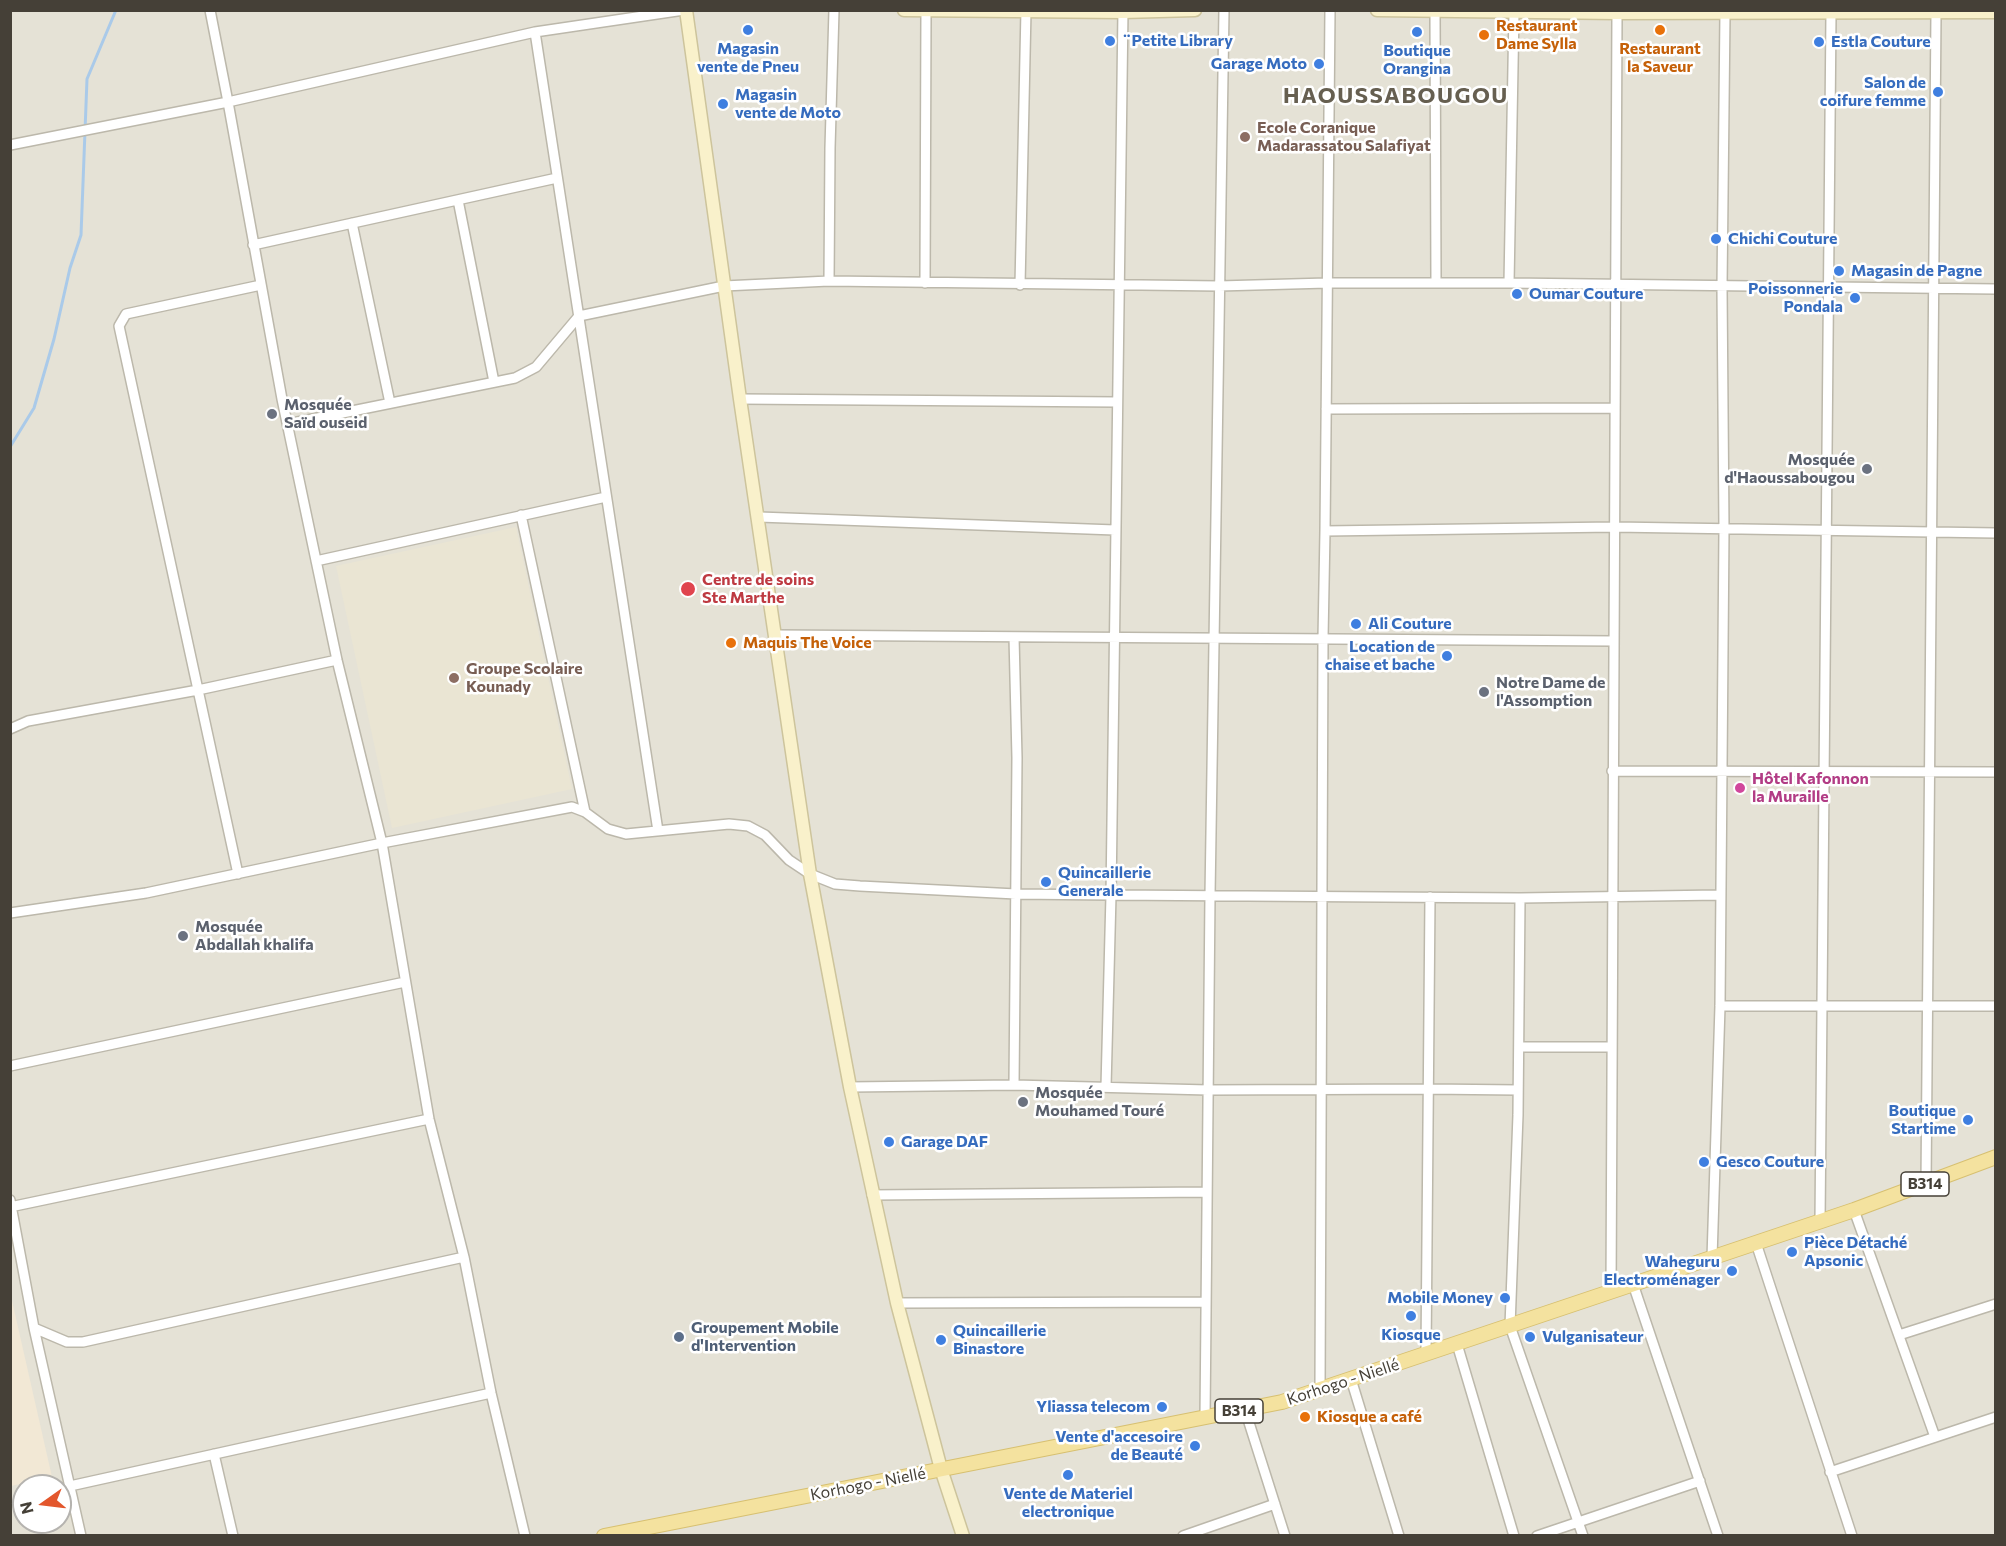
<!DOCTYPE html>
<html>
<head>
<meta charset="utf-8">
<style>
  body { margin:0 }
  #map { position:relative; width:2006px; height:1546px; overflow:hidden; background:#f2f0e8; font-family:Commissioner,sans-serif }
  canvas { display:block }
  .frame { position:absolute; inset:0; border:12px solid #454037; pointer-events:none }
  .north { position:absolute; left:12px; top:1474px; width:60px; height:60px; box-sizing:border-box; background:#fff; border:2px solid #b5b3af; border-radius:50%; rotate:256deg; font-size:16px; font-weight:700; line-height:24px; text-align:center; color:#454037 }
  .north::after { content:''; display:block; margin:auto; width:21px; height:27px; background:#e3572d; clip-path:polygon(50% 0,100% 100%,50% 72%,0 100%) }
</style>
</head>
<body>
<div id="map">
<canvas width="2006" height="1546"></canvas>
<div class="frame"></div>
<div class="north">N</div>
</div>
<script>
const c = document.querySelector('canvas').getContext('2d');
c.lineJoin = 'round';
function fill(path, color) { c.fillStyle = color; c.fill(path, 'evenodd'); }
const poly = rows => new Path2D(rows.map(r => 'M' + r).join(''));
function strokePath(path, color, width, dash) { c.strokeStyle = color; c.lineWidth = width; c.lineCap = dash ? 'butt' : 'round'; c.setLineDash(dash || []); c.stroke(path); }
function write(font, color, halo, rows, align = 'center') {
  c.font = font + ' Commissioner,sans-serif'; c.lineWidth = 5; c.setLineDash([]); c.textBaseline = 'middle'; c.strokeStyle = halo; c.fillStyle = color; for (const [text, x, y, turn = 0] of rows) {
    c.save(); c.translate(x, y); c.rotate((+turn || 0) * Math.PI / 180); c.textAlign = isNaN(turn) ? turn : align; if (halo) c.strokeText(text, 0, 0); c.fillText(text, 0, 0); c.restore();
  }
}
const residential = poly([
  [10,11,1995,11,1995,1535,11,1535],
  [24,1486,60,1486,60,1522,24,1522]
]);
const commercial = poly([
  [10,1292,52,1477,11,1486,10,1486]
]);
const education = poly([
  [516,527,572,789,392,828,336,566]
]);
const stream = poly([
  [10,447,34,408,54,339,70,268,81,235,87,79,116,10]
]);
const street = poly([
  [210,10,228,102,282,399,337,660,382,843,429,1119,464,1257,491,1393,525,1536],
  [1435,12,1436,283],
  [535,32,658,831],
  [10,145,228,102,535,32,684,10],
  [458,200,494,382],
  [352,223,390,403],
  [253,245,557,178],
  [829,281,830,148,834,10],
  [925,283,926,10],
  [1509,283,1514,12],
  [1020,285,1026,10],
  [740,399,1117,402],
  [1326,409,1615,408],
  [288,424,515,378,536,367,579,316,724,286,829,281,1219,286,1327,283,1509,283,1996,289],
  [521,515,585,812],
  [759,517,1115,530],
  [1325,531,1614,527,1996,533],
  [316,561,606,497],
  [775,635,1614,641],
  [1014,637,1017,758,1014,1085],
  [10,729,28,721,198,690,337,660],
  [1612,771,1996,772],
  [238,874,119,326,126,314,261,285],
  [1520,898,1518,1115,1510,1326,1583,1536],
  [10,913,146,893,382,843,572,807,585,812,608,829,626,834,729,824,748,826,765,835,789,860,810,874,835,884,860,886,1016,894,1111,895,1520,898,1719,895],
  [1720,1006,1996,1006],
  [1519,1047,1612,1047],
  [10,1066,405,982],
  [850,1087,1014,1085,1208,1090,1429,1089,1518,1090],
  [1106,1087,1111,895,1123,10],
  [1926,1184,1936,13],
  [872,1195,1206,1192],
  [10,1200,34,1328,81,1536],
  [10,1207,429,1119],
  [1854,1210,1935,1437],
  [1820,1221,1831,13],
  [1756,1243,1852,1536],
  [1712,1258,1720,1006,1724,529,1722,287,1725,13],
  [1633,1284,1718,1536],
  [1611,1292,1617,13],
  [897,1303,1206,1302],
  [34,1328,67,1342,83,1342,464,1257],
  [1899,1335,1996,1304],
  [1457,1344,1514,1536],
  [1426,1354,1430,897],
  [1351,1379,1399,1536],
  [1320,1390,1323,638,1325,531,1330,10],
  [1245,1410,1285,1536],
  [1205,1418,1210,895,1224,10],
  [214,1454,233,1536],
  [1830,1472,1996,1417],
  [70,1486,491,1393],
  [1183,1536,1275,1504],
  [1537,1536,1700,1481]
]);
const secondary = poly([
  [686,10,740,399,810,874,850,1087,897,1303,941,1469,963,1536],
  [904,10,1123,12,1195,10],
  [1377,10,1617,13,1996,12]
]);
const primary = poly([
  [604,1536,1282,1402,1854,1210,1996,1157]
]);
const markers = [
  [748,30,6,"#3f7fe0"],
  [1660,30,6,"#e8710a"],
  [1417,32,6,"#3f7fe0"],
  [1484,35,6,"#e8710a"],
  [1110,41,6,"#3f7fe0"],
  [1819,42,6,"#3f7fe0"],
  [1319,64,6,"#3f7fe0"],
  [1938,92,6,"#3f7fe0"],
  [723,104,6,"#3f7fe0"],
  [1245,137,6,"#8d6e63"],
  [1716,239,6,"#3f7fe0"],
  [1839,271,6,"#3f7fe0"],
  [1517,294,6,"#3f7fe0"],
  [1855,298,6,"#3f7fe0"],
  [272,414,6,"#6b7280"],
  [1867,469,6,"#6b7280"],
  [688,589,8,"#e0444e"],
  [1356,624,6,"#3f7fe0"],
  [731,643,6,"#e8710a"],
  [1447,656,6,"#3f7fe0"],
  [454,678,6,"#8d6e63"],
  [1484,692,6,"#6b7280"],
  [1740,788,6,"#d1479c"],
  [1046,882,6,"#3f7fe0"],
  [183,936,6,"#6b7280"],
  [1023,1102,6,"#6b7280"],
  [1968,1120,6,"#3f7fe0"],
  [889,1142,6,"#3f7fe0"],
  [1704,1162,6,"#3f7fe0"],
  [1792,1252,6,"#3f7fe0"],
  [1732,1271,6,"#3f7fe0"],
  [1505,1298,6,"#3f7fe0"],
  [1411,1316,6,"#3f7fe0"],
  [679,1337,6,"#5c6f8a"],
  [1530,1337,6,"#3f7fe0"],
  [941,1340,6,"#3f7fe0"],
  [1162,1407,6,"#3f7fe0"],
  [1305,1417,6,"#e8710a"],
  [1195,1446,6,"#3f7fe0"],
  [1068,1475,6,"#3f7fe0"]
];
const shields = [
  [1925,1184,48],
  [1239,1411,48]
];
const shieldNames = [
  ["B314",1925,1184],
  ["B314",1239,1411]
];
const foodNames = [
  ["Restaurant",1496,26],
  ["Dame Sylla",1496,44],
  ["Restaurant",1660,49,"center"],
  ["la Saveur",1660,67,"center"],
  ["Maquis The Voice",743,643],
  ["Kiosque a café",1317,1417]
];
const shopNames = [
  ["¨Petite Library",1122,41],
  ["Estla Couture",1831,42],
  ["Magasin",748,49,"center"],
  ["vente de Pneu",748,67,"center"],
  ["Boutique",1417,51,"center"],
  ["Orangina",1417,69,"center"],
  ["Garage Moto",1307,64,"right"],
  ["Salon de",1926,83,"right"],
  ["coifure femme",1926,101,"right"],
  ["Magasin",735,95],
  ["vente de Moto",735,113],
  ["Chichi Couture",1728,239],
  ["Magasin de Pagne",1851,271],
  ["Poissonnerie",1843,289,"right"],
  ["Pondala",1843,307,"right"],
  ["Oumar Couture",1529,294],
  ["Ali Couture",1368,624],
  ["Location de",1435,647,"right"],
  ["chaise et bache",1435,665,"right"],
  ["Quincaillerie",1058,873],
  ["Generale",1058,891],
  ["Boutique",1956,1111,"right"],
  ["Startime",1956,1129,"right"],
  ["Garage DAF",901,1142],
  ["Gesco Couture",1716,1162],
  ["Pièce Détaché",1804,1243],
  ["Apsonic",1804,1261],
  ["Waheguru",1720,1262,"right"],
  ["Electroménager",1720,1280,"right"],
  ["Mobile Money",1493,1298,"right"],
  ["Quincaillerie",953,1331],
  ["Binastore",953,1349],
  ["Kiosque",1411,1335,"center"],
  ["Vulganisateur",1542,1337],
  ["Yliassa telecom",1150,1407,"right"],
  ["Vente d'accesoire",1183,1437,"right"],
  ["de Beauté",1183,1455,"right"],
  ["Vente de Materiel",1068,1494,"center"],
  ["electronique",1068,1512,"center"]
];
const educationNames = [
  ["Ecole Coranique",1257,128],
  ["Madarassatou Salafiyat",1257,146],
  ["Groupe Scolaire",466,669],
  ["Kounady",466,687]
];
const worshipNames = [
  ["Mosquée",284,405],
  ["Saïd ouseid",284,423],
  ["Mosquée",1855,460,"right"],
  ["d'Haoussabougou",1855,478,"right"],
  ["Notre Dame de",1496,683],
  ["l'Assomption",1496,701],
  ["Mosquée",195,927],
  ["Abdallah khalifa",195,945],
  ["Mosquée",1035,1093],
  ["Mouhamed Touré",1035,1111]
];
const healthNames = [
  ["Centre de soins",702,580],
  ["Ste Marthe",702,598]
];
const hotelNames = [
  ["Hôtel Kafonnon",1752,779],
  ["la Muraille",1752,797]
];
const serviceNames = [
  ["Groupement Mobile",691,1328],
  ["d'Intervention",691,1346]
];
const streetNames = [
  ["Korhogo - Niellé",1343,1382,-18],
  ["Korhogo - Niellé",868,1484,-11]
];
const districtNames = [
  ["HAOUSSABOUGOU",1396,96]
];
fill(residential, '#e5e2d6');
fill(commercial, '#f2e8d5');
fill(education, '#eae5d3');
strokePath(stream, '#aacae9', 3);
strokePath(street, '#bcb8ab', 12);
strokePath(secondary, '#cdc49c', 15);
strokePath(primary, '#d7c071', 16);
strokePath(street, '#fff', 9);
strokePath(secondary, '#f9f1cb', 12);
strokePath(primary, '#f4e29f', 14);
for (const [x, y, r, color] of markers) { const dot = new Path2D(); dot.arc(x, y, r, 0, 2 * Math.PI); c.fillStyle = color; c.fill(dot); strokePath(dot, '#fff', 2); }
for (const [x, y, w] of shields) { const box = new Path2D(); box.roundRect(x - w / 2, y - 12, w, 24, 4.5); c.fillStyle = '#fff'; c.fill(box); strokePath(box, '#454037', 1.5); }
write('bold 15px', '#454037', null, shieldNames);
write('bold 16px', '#c56008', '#fff', foodNames, 'left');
write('bold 16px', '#366cbe', '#fff', shopNames, 'left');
write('bold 16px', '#785e54', '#fff', educationNames, 'left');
write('bold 16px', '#5b616d', '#fff', worshipNames, 'left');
write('bold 16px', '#be3a42', '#fff', healthNames, 'left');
write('bold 16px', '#b23c85', '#fff', hotelNames, 'left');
write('bold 16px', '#4e5e75', '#fff', serviceNames, 'left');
write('16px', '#454037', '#fff', streetNames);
c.letterSpacing = '1.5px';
write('bold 22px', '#665f50', '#fff', districtNames);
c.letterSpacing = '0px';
</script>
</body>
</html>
